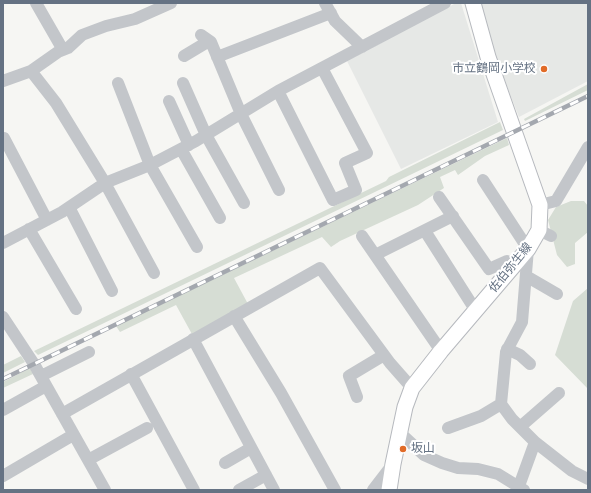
<!DOCTYPE html>
<html>
<head>
<meta charset="utf-8">
<style>
  body { margin:0 }
  #map { position:relative; width:591px; height:493px; overflow:hidden; background:#f6f6f3; font-family:"DejaVu Sans",sans-serif }
  canvas { display:block }
  .frame { position:absolute; inset:0; border:4px solid #657283; pointer-events:none }
</style>
</head>
<body>
<div id="map">
<canvas width="591" height="493"></canvas>
<div class="frame"></div>
</div>
<script>
const c = document.querySelector('canvas').getContext('2d');
c.lineJoin = 'round';
function fill(path, color) { c.fillStyle = color; c.fill(path, 'evenodd'); }
const poly = rows => new Path2D(rows.map(r => 'M' + r).join(''));
function strokePath(path, color, width, dash) { c.strokeStyle = color; c.lineWidth = width; c.lineCap = dash ? 'butt' : 'round'; c.setLineDash(dash || []); c.stroke(path); }
function write(font, color, halo, rows, align = 'center') {
  c.font = font + ' "DejaVu Sans","Noto Sans JP",sans-serif'; c.lineWidth = 4; c.setLineDash([]); c.textBaseline = 'middle'; c.strokeStyle = halo; c.fillStyle = color; for (const [text, x, y, turn = 0] of rows) {
    c.save(); c.translate(x, y); c.rotate((+turn || 0) * Math.PI / 180); c.textAlign = isNaN(turn) ? turn : align; if (halo) c.strokeText(text, 0, 0); c.fillText(text, 0, 0); c.restore();
  }
}
const built = poly([
  [456,3,461,3,498,122,401,169,347,61],
  [479,3,588,3,588,81,519,117,495,57]
]);
const green = poly([
  [588,84,588,90,525,121,524,119],
  [500,122,503,130,38,355,34,351,386,181,389,177],
  [507,138,509,145,485,156,458,175,455,170,440,177,444,188,418,205,340,241,331,247,322,237,234,278,248,304,193,336,176,305,120,332,116,326],
  [571,201,584,201,588,206,588,232,575,243,575,264,567,267,557,255,548,220,556,207],
  [588,288,588,389,555,355,573,301],
  [21,356,25,362,3,373,3,365],
  [30,368,33,374,3,388,3,382]
]);
const minor = poly([
  [36,3,63,50],
  [325,3,335,21,362,47],
  [201,35,211,42,241,114,279,190],
  [184,56,209,41],
  [217,57,331,13],
  [31,71,58,52,68,48,82,35,106,26,135,19,171,3],
  [3,81,31,71,56,103,105,183,154,273],
  [118,83,150,165,197,247],
  [183,83,206,135,244,203],
  [278,91,333,200,356,190,345,163,367,153,322,68],
  [169,101,189,145],
  [4,138,47,220],
  [181,149,220,218],
  [483,180,528,249,522,322,506,352,501,404,512,419,535,442,519,486],
  [439,197,489,269,507,261,515,265],
  [540,205,556,201,588,147],
  [69,207,112,291],
  [29,229,76,309],
  [539,230,551,236],
  [425,231,476,311],
  [362,236,441,351],
  [3,243,62,212,105,183,150,165,196,141,278,91,445,3],
  [375,255,453,216],
  [526,276,557,294],
  [234,316,281,393,335,490],
  [3,317,34,364,105,490],
  [193,339,274,490],
  [507,349,520,355,530,364],
  [131,374,194,490],
  [41,376,89,352],
  [357,397,349,376,384,355],
  [3,410,46,386],
  [62,414,320,268,390,363,412,388],
  [520,427,559,393],
  [448,428,481,416,501,404],
  [399,432,424,455,442,463,458,468,478,469,498,474,524,490],
  [535,442,572,471,588,479],
  [88,460,147,428],
  [225,463,251,448],
  [3,476,73,435],
  [239,490,266,475],
  [373,490,393,464]
]);
const major = poly([
  [389,490,393,464,405,407,412,388,441,351,528,249,539,230,540,205,488,57,473,3]
]);
const rail = poly([
  [3,379,588,96]
]);
const markers = [
  [544,69,4,"#e16b27"],
  [403,449,4,"#e16b27"]
];
const poiNames = [
  ["市立鶴岡小学校",536,69],
  ["坂山",411,449,"left"]
];
const streetNames = [
  ["佐伯弥生線",511,268,-51]
];
fill(built, '#e6e8e6');
fill(green, '#d6ddd4');
strokePath(major, '#b6b9be', 17);
strokePath(minor, '#c3c6ca', 12);
strokePath(major, '#fff', 15);
strokePath(rail, '#a4a8af', 4.5);
strokePath(rail, '#fff', 3, [9]);
for (const [x, y, r, color] of markers) { const dot = new Path2D(); dot.arc(x, y, r, 0, 2 * Math.PI); c.fillStyle = color; c.fill(dot); strokePath(dot, '#fff', 1.5); }
write('12px', '#657283', '#fff', poiNames, 'right');
write('12px', '#657283', '#fff', streetNames);
</script>
</body>
</html>
